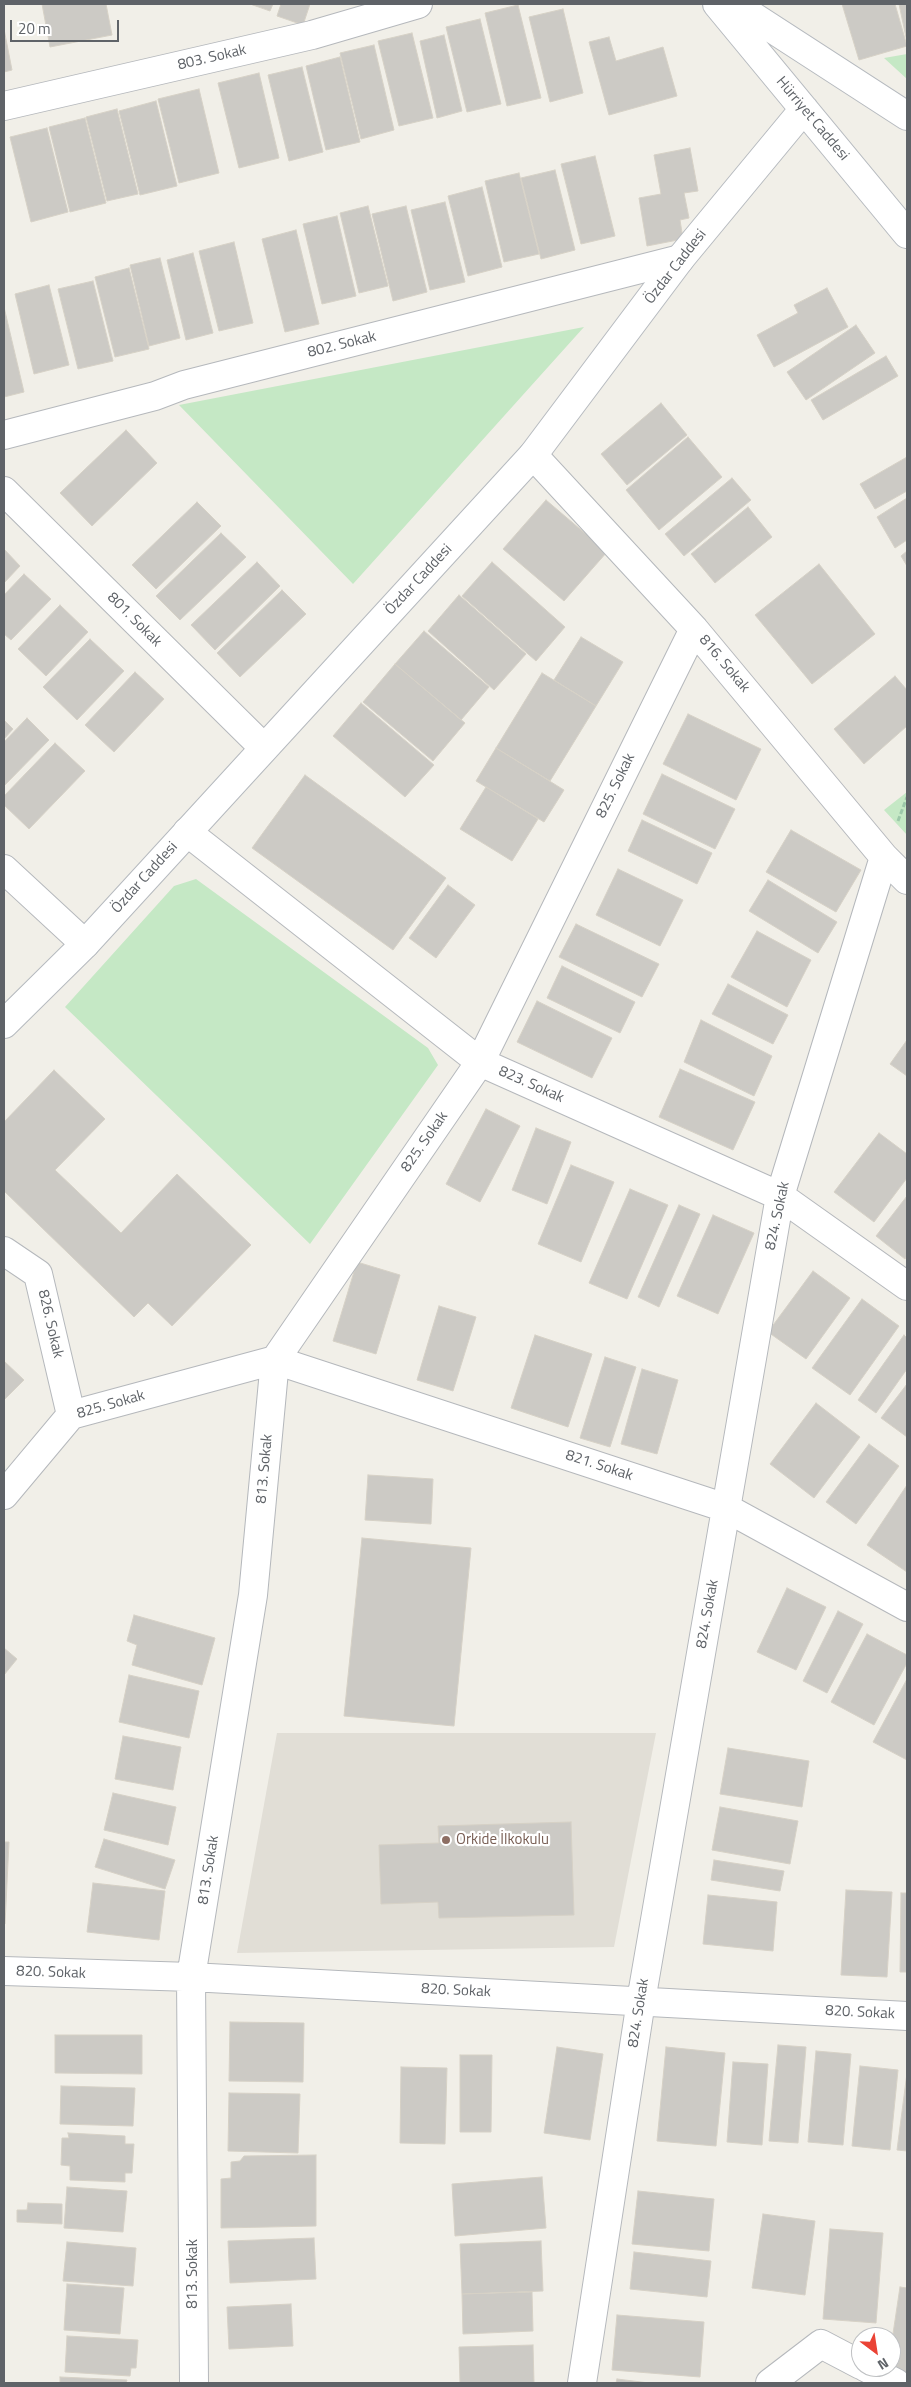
<!DOCTYPE html>
<html>
<head>
<meta charset="utf-8">
<style>
  body { margin:0 }
  #map { position:relative; width:911px; height:2387px; overflow:hidden; background:#f1efe8; font-family:"Titillium Web",sans-serif }
  canvas { display:block }
  .frame { position:absolute; inset:0; border:5px solid #5f6368; pointer-events:none }
  .north { position:absolute; left:851px; top:2327px; width:50px; height:50px; box-sizing:border-box; background:#fff; border:1px solid #bfc1c3; border-radius:50%; rotate:149deg; font-size:14px; font-weight:700; line-height:20px; text-align:center; color:#5f6368 }
  .north::after { content:''; display:block; margin:auto; width:18px; height:22px; background:#ea4335; clip-path:polygon(50% 0,100% 100%,50% 72%,0 100%) }
  .scale { position:absolute; left:10px; top:20px; width:109px; height:22px; box-sizing:border-box; border:2px solid #5f6368; border-top:0; padding-left:6px; font-size:15px; line-height:18px; white-space:nowrap; color:#5f6368; -webkit-text-stroke:4px #fff; paint-order:stroke }
</style>
</head>
<body>
<div id="map">
<canvas width="911" height="2387"></canvas>
<div class="frame"></div>
<div class="north">N</div>
<div class="scale">20 m</div>
</div>
<script>
const c = document.querySelector('canvas').getContext('2d');
c.lineJoin = 'round';
function fill(path, color) { c.fillStyle = color; c.fill(path, 'evenodd'); }
const poly = rows => new Path2D(rows.map(r => 'M' + r).join(''));
function strokePath(path, color, width, dash) { c.strokeStyle = color; c.lineWidth = width; c.lineCap = dash ? 'butt' : 'round'; c.setLineDash(dash || []); c.stroke(path); }
function write(font, color, halo, rows, align = 'center') {
  c.font = font + ' "Titillium Web",sans-serif'; c.lineWidth = 4.5; c.setLineDash([]); c.textBaseline = 'middle'; c.strokeStyle = halo; c.fillStyle = color; for (const [text, x, y, turn = 0] of rows) {
    c.save(); c.translate(x, y); c.rotate((+turn || 0) * Math.PI / 180); c.textAlign = isNaN(turn) ? turn : align; if (halo) c.strokeText(text, 0, 0); c.fillText(text, 0, 0); c.restore();
  }
}
const education = poly([
  [277,1733,656,1733,614,1947,237,1953]
]);
const green = poly([
  [907,54,907,79,884,58],
  [584,327,353,584,179,405],
  [907,792,907,835,884,810],
  [196,879,428,1048,438,1065,310,1244,65,1007,174,886]
]);
const building = poly([
  [42,4,106,4,112,35,50,47,42,4],
  [250,4,273,4,270,11,250,4],
  [281,4,310,4,303,25,277,16,281,4],
  [842,4,895,4,907,46,859,60,842,4],
  [899,4,907,4,907,42,899,4],
  [518,5,541,98,507,106,485,13,518,5],
  [563,9,583,93,550,102,529,17,563,9],
  [480,19,501,104,467,112,446,27,480,19],
  [4,29,12,70,4,72,4,29],
  [412,33,433,118,399,126,378,41,412,33],
  [444,35,462,111,437,118,420,41,444,35],
  [609,37,616,61,663,47,677,96,609,115,589,42,609,37],
  [374,45,394,130,361,139,340,53,374,45],
  [340,57,360,142,326,150,306,66,340,57],
  [302,67,323,152,289,161,268,75,302,67],
  [259,73,279,158,239,168,218,83,259,73],
  [199,89,219,173,179,183,158,99,199,89],
  [156,101,177,186,140,195,119,111,156,101],
  [117,109,138,194,107,201,86,117,117,109],
  [85,118,106,203,70,212,49,127,85,118],
  [47,128,68,212,31,222,10,137,47,128],
  [690,148,698,191,684,193,689,218,680,220,683,239,647,246,639,198,661,194,654,155,690,148],
  [595,156,615,236,581,244,561,164,595,156],
  [555,170,575,250,541,259,521,178,555,170],
  [519,173,539,254,504,262,485,181,519,173],
  [482,187,502,267,468,276,448,196,482,187],
  [445,202,465,282,430,290,411,210,445,202],
  [368,206,388,286,359,293,340,213,368,206],
  [406,206,427,292,393,301,372,214,406,206],
  [337,216,356,296,322,304,303,224,337,216],
  [296,230,319,324,285,332,262,239,296,230],
  [234,242,253,323,219,331,199,251,234,242],
  [193,253,213,333,186,340,167,260,193,253],
  [160,258,180,338,149,346,130,265,160,258],
  [129,268,149,349,115,357,95,277,129,268],
  [93,281,113,361,78,369,58,289,93,281],
  [49,285,69,365,34,374,15,294,49,285],
  [827,288,848,327,774,367,757,335,798,313,794,305,827,288],
  [4,307,24,392,4,397,4,307],
  [856,325,875,353,806,400,787,372,856,325],
  [886,356,898,376,823,420,811,400,886,356],
  [661,403,687,435,627,485,601,454,661,403],
  [126,430,157,463,92,526,60,493,126,430],
  [688,437,722,477,659,530,626,490,688,437],
  [907,457,907,491,875,509,860,484,907,457],
  [732,478,751,500,684,556,665,534,732,478],
  [907,498,907,540,895,548,877,517,907,498],
  [546,500,607,552,564,601,503,549,546,500],
  [197,502,221,526,156,589,132,565,197,502],
  [748,507,772,537,715,583,691,554,748,507],
  [221,533,246,557,180,620,156,596,221,533],
  [4,549,20,566,4,583,4,549],
  [907,551,907,566,901,556,907,551],
  [257,562,280,586,215,650,191,625,257,562],
  [492,562,565,627,536,661,462,596,492,562],
  [819,564,875,634,812,684,755,615,819,564],
  [24,574,51,599,11,640,4,634,4,595,24,574],
  [282,590,306,614,240,677,217,653,282,590],
  [459,595,526,654,494,690,428,631,459,595],
  [60,605,88,632,46,676,18,649,60,605],
  [424,631,489,687,461,720,395,664,424,631],
  [581,637,623,662,596,706,554,680,581,637],
  [90,639,124,671,77,720,43,687,90,639],
  [395,664,465,723,433,761,363,702,395,664],
  [135,672,164,699,114,752,85,725,135,672],
  [542,673,596,706,550,781,496,748,542,673],
  [895,676,907,690,907,726,864,764,834,729,895,676],
  [361,703,434,765,405,797,333,736,361,703],
  [688,714,761,749,736,800,663,764,688,714],
  [27,718,49,740,4,786,4,742,27,718],
  [4,720,13,729,4,739,4,720],
  [55,743,85,771,29,829,4,805,4,796,55,743],
  [496,748,564,790,544,822,476,781,496,748],
  [662,774,735,809,715,849,643,814,662,774],
  [305,775,446,878,393,950,252,848,305,775],
  [486,787,538,819,512,861,460,829,486,787],
  [642,820,712,853,697,884,628,851,642,820],
  [791,830,861,870,836,912,766,872,791,830],
  [618,869,683,900,660,946,596,915,618,869],
  [768,880,837,922,818,953,749,911,768,880],
  [448,885,475,905,436,958,409,938,448,885],
  [576,924,659,964,642,997,559,957,576,924],
  [757,931,811,960,787,1007,731,977,757,931],
  [562,966,635,1002,620,1033,547,998,562,966],
  [728,984,788,1015,773,1044,712,1014,728,984],
  [537,1001,612,1038,592,1078,517,1042,537,1001],
  [701,1020,772,1056,754,1096,684,1062,701,1020],
  [907,1040,907,1076,890,1064,907,1040],
  [680,1069,755,1102,733,1150,659,1117,680,1069],
  [54,1070,105,1119,55,1170,121,1233,177,1174,251,1245,172,1326,148,1303,134,1317,4,1191,4,1122,54,1070],
  [486,1109,520,1126,480,1202,446,1184,486,1109],
  [536,1128,571,1142,547,1204,512,1190,536,1128],
  [879,1133,907,1154,907,1178,874,1222,834,1192,879,1133],
  [571,1165,614,1182,581,1262,538,1244,571,1165],
  [630,1189,668,1205,627,1299,589,1283,630,1189],
  [907,1196,907,1256,905,1259,876,1236,907,1196],
  [679,1205,700,1214,659,1307,638,1297,679,1205],
  [713,1215,754,1233,718,1314,677,1296,713,1215],
  [357,1262,400,1275,376,1354,333,1341,357,1262],
  [813,1271,850,1298,806,1359,768,1332,813,1271],
  [862,1299,899,1326,850,1395,812,1368,862,1299],
  [439,1306,476,1317,453,1391,417,1380,439,1306],
  [535,1335,592,1354,568,1427,511,1408,535,1335],
  [904,1335,907,1338,907,1369,876,1413,858,1400,904,1335],
  [605,1357,636,1367,610,1447,580,1438,605,1357],
  [4,1361,24,1380,4,1400,4,1361],
  [642,1369,678,1380,657,1454,621,1444,642,1369],
  [907,1384,907,1437,881,1418,907,1384],
  [816,1403,860,1437,814,1498,770,1464,816,1403],
  [869,1444,899,1466,856,1524,826,1502,869,1444],
  [368,1475,433,1479,431,1524,365,1520,368,1475],
  [907,1485,907,1572,867,1545,907,1485],
  [362,1538,471,1548,454,1726,344,1716,362,1538],
  [787,1588,826,1607,796,1670,757,1652,787,1588],
  [838,1611,863,1624,827,1693,803,1681,838,1611],
  [134,1615,215,1638,202,1685,132,1665,137,1645,127,1641,134,1615],
  [867,1634,907,1655,907,1663,874,1725,831,1702,867,1634],
  [4,1648,17,1659,4,1675,4,1648],
  [129,1675,199,1691,189,1738,119,1722,129,1675],
  [907,1679,907,1760,873,1742,907,1679],
  [123,1736,181,1747,173,1790,115,1779,123,1736],
  [728,1748,809,1761,802,1807,720,1794,728,1748],
  [113,1793,176,1807,168,1845,104,1830,113,1793],
  [720,1807,798,1821,790,1864,712,1850,720,1807],
  [571,1822,574,1915,439,1918,438,1902,381,1904,379,1845,439,1843,438,1826,571,1822],
  [104,1839,175,1860,165,1889,95,1867,104,1839],
  [4,1842,9,1842,5,1924,4,1924,4,1842],
  [714,1860,784,1871,780,1891,711,1880,714,1860],
  [93,1883,165,1891,159,1940,87,1932,93,1883],
  [846,1890,892,1892,887,1977,841,1975,846,1890],
  [901,1893,907,1893,907,1972,900,1972,901,1893],
  [708,1895,777,1902,773,1951,703,1944,708,1895],
  [230,2022,304,2023,303,2082,229,2081,230,2022],
  [55,2035,142,2035,142,2074,55,2073,55,2035],
  [778,2045,806,2047,798,2143,769,2141,778,2045],
  [557,2047,603,2054,590,2140,544,2133,557,2047],
  [666,2047,725,2053,716,2146,657,2141,666,2047],
  [816,2051,851,2054,843,2145,808,2142,816,2051],
  [460,2055,492,2055,491,2132,460,2132,460,2055],
  [733,2062,768,2064,762,2145,727,2142,733,2062],
  [860,2066,898,2070,890,2150,852,2146,860,2066],
  [401,2067,447,2068,445,2144,400,2143,401,2067],
  [907,2073,907,2151,897,2150,907,2073],
  [61,2086,135,2088,133,2126,60,2124,61,2086],
  [229,2093,300,2094,298,2153,228,2151,229,2093],
  [68,2133,125,2136,125,2144,134,2144,132,2173,125,2173,125,2182,70,2180,70,2166,61,2165,62,2138,69,2138,68,2133],
  [316,2155,316,2226,221,2228,221,2179,231,2178,231,2162,240,2161,244,2156,316,2155],
  [542,2177,546,2228,455,2236,452,2184,542,2177],
  [67,2187,127,2191,123,2232,64,2228,67,2187],
  [638,2191,714,2199,709,2251,632,2244,638,2191],
  [28,2203,62,2204,62,2224,17,2222,17,2210,27,2210,28,2203],
  [763,2214,815,2221,805,2295,752,2288,763,2214],
  [830,2229,883,2233,876,2323,823,2319,830,2229],
  [314,2238,316,2279,230,2283,228,2241,314,2238],
  [541,2241,543,2291,462,2294,460,2244,541,2241],
  [67,2242,136,2248,133,2286,63,2281,67,2242],
  [634,2252,711,2261,707,2297,630,2289,634,2252],
  [67,2284,124,2288,120,2334,64,2330,67,2284],
  [900,2287,907,2288,907,2380,891,2367,891,2347,900,2287],
  [532,2292,533,2331,463,2334,462,2294,532,2292],
  [291,2304,293,2346,229,2349,227,2307,291,2304],
  [617,2315,704,2322,700,2377,612,2370,617,2315],
  [67,2336,138,2340,136,2368,131,2368,130,2376,65,2372,67,2336],
  [533,2345,534,2383,460,2383,459,2347,533,2345],
  [60,2377,127,2380,126,2383,60,2383,60,2377],
  [617,2379,649,2383,616,2383,617,2379]
]);
const path = poly([
  [898,821,907,797]
]);
const minor = poly([
  [4,106,312,35,418,4],
  [4,435,155,396,184,385,680,259],
  [533,455,694,629,884,857,907,880],
  [4,491,264,748],
  [187,832,480,1062,780,1196,907,1286],
  [4,869,85,944],
  [4,1251,38,1274,71,1415],
  [4,1495,71,1415,275,1360,480,1062,694,629],
  [4,1971,191,1977,907,2016],
  [865,2367,896,2383],
  [194,2383,191,1977,253,1595,275,1360,726,1508,907,1607],
  [582,2383,641,2001,780,1196,884,857],
  [770,2383,821,2344,861,2365]
]);
const secondary = poly([
  [717,4,907,234],
  [734,4,907,116],
  [4,1024,85,944,533,455,680,259,804,109]
]);
const markers = [
  [446,1840,5,"#8d6e63"]
];
const streetNames = [
  ["803. Sokak",212,58,-13],
  ["Hürriyet Caddesi",812,119,50],
  ["Özdar Caddesi",676,267,-52],
  ["802. Sokak",342,345,-14],
  ["Özdar Caddesi",419,580,-47],
  ["801. Sokak",134,620,45],
  ["816. Sokak",724,664,50],
  ["825. Sokak",616,786,-64],
  ["Özdar Caddesi",145,878,-48],
  ["823. Sokak",531,1085,24],
  ["825. Sokak",425,1142,-55],
  ["824. Sokak",778,1216,-78],
  ["826. Sokak",50,1324,77],
  ["825. Sokak",111,1405,-16],
  ["821. Sokak",599,1466,18],
  ["813. Sokak",265,1469,-85],
  ["824. Sokak",708,1614,-80],
  ["813. Sokak",209,1870,-81],
  ["820. Sokak",51,1973,2],
  ["820. Sokak",456,1991,3],
  ["824. Sokak",639,2013,-81],
  ["820. Sokak",860,2013,3],
  ["813. Sokak",193,2274,-90]
];
const educationNames = [
  ["Orkide İlkokulu",456,1840]
];
fill(education, '#e1ded6');
fill(green, '#c5e8c5');
fill(building, '#cccac5');
strokePath(building, '#d6d1c6', 1);
strokePath(minor, '#b5b8bc', 30);
strokePath(secondary, '#b6babf', 30);
strokePath(path, '#9cc7a9', 3, [5, 2.5]);
strokePath(minor, '#fff', 28);
strokePath(secondary, '#fff', 28);
for (const [x, y, r, color] of markers) { const dot = new Path2D(); dot.arc(x, y, r, 0, 2 * Math.PI); c.fillStyle = color; c.fill(dot); strokePath(dot, '#fff', 2); }
write('15px', '#5f6368', '#fff', streetNames);
write('15px', '#785e54', '#fff', educationNames, 'left');
</script>
</body>
</html>
